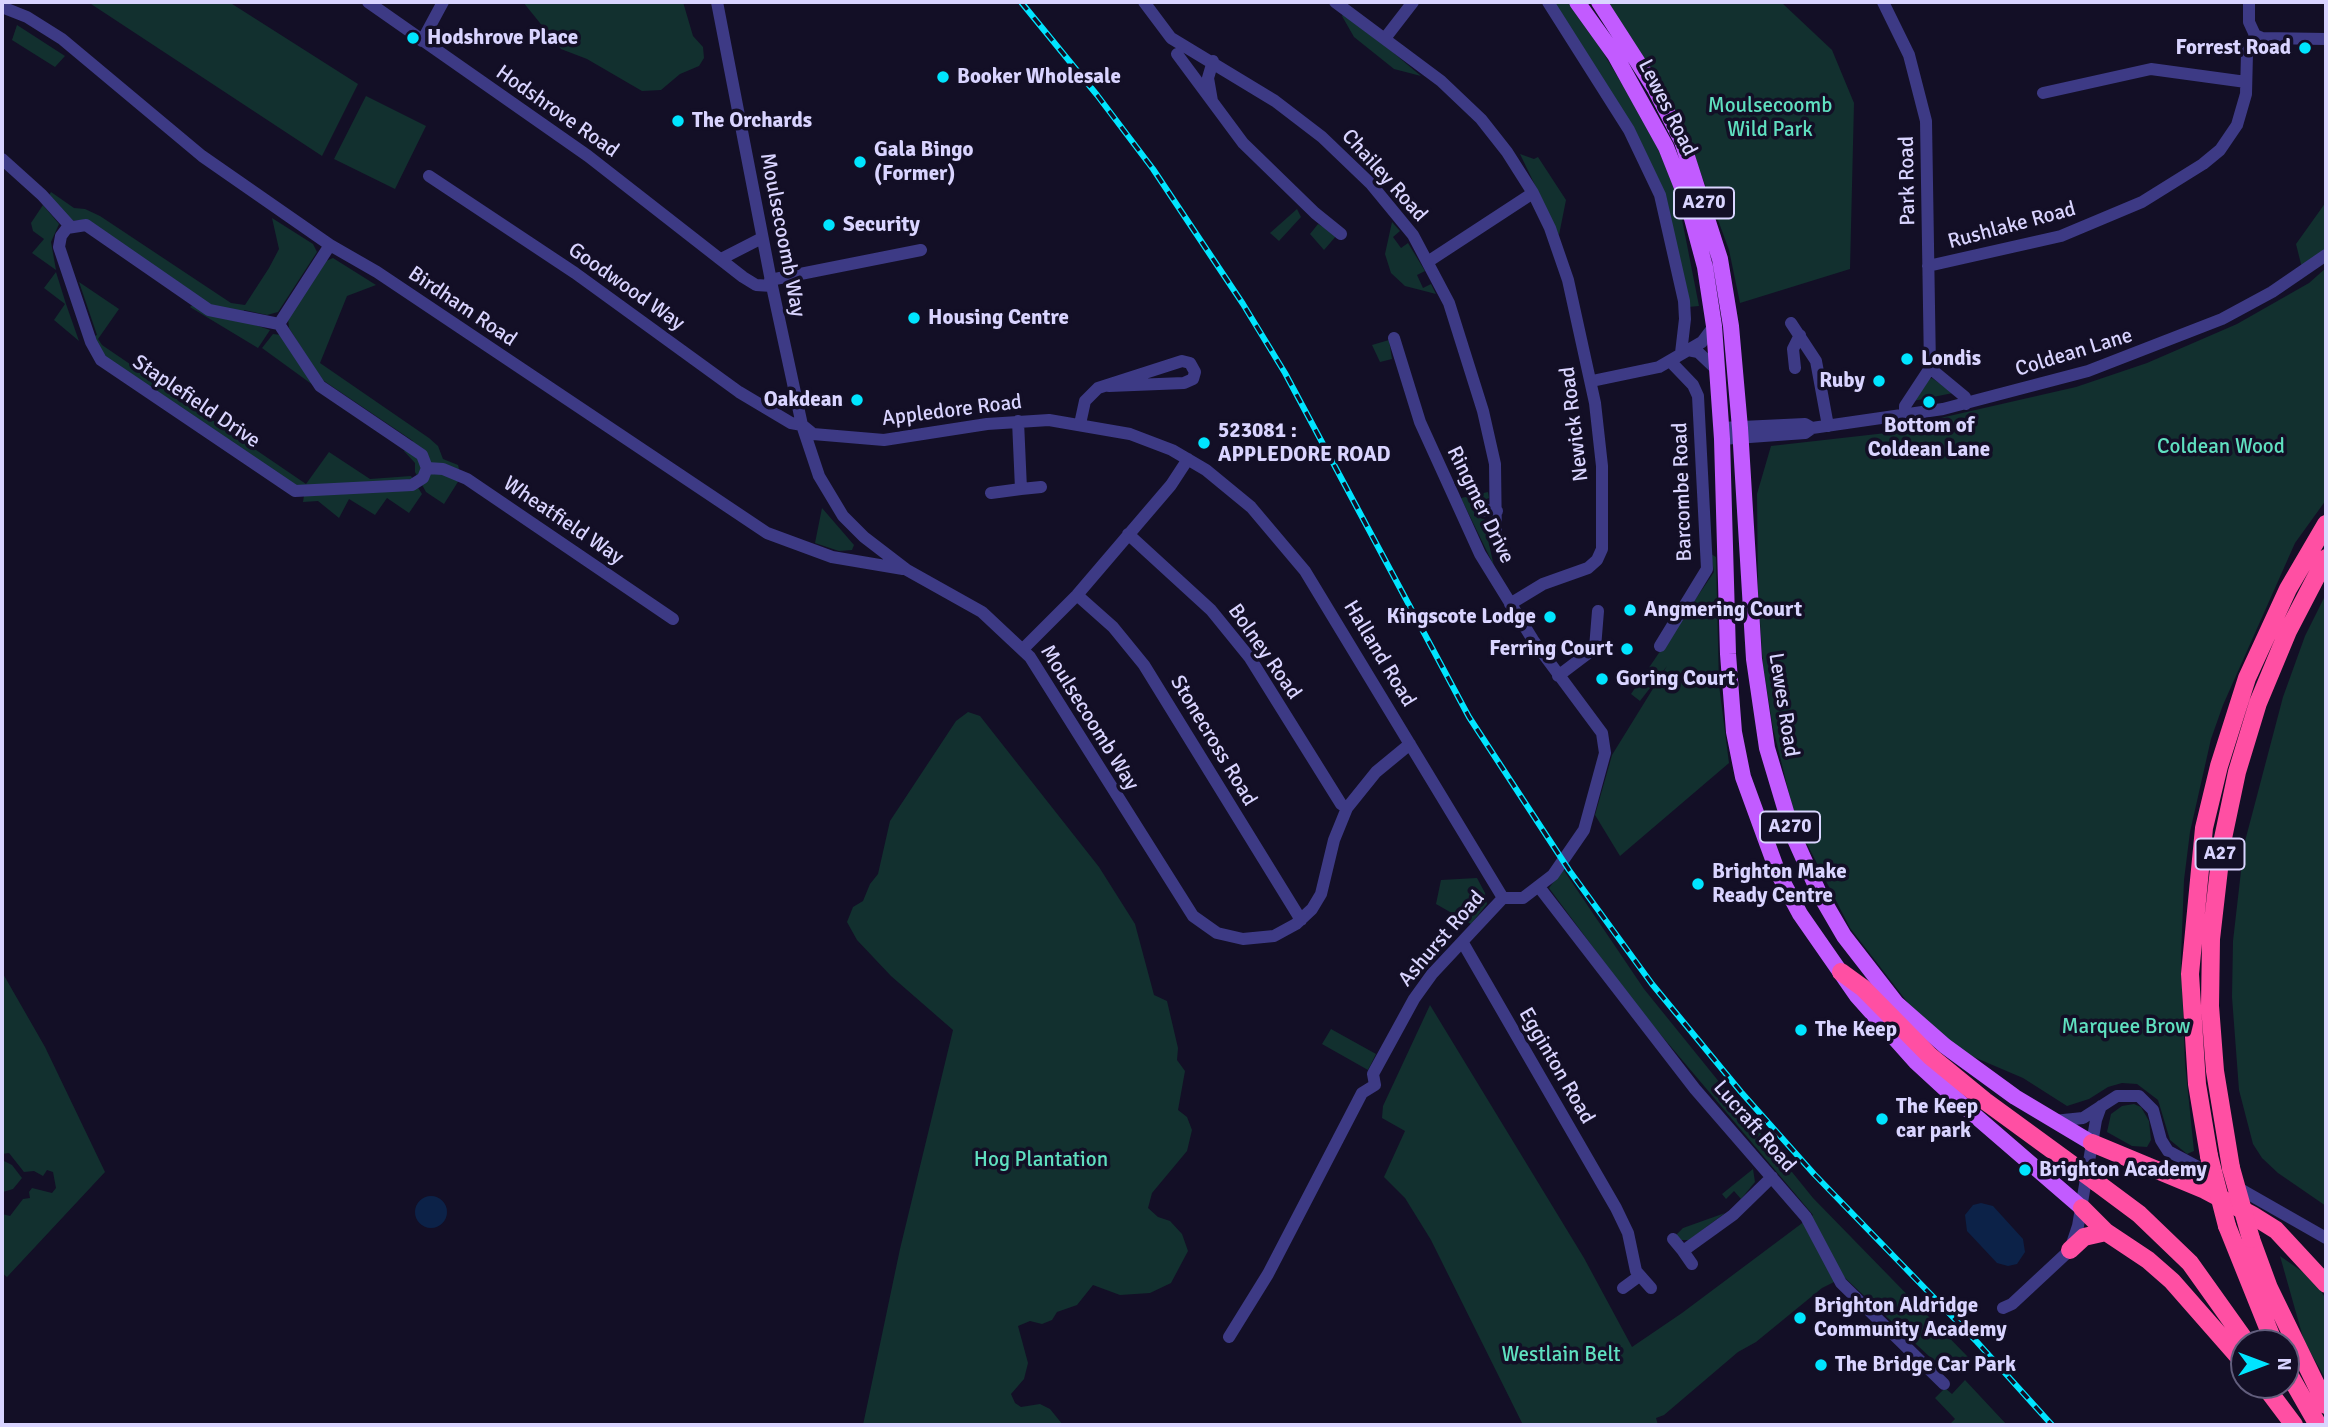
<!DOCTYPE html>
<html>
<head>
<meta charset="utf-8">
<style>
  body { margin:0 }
  #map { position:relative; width:2328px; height:1427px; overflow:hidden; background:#130f26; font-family:Signika,sans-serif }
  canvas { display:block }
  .frame { position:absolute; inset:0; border:4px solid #d9d4ff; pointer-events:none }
  .north { position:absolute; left:2230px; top:1329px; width:70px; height:70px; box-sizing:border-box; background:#130f26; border:2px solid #625e7d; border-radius:50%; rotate:90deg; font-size:19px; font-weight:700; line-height:28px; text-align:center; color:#d9d4ff }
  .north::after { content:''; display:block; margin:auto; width:24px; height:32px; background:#00e5ff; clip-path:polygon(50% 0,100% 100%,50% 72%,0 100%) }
</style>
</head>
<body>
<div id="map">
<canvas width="2328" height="1427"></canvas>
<div class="frame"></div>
<div class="north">N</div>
</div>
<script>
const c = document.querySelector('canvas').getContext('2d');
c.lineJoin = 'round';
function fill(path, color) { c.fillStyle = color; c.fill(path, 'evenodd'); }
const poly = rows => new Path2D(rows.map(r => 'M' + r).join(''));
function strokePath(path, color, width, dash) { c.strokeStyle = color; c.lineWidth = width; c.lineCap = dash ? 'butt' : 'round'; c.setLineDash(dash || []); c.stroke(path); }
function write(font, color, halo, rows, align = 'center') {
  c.font = font + ' Signika,sans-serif'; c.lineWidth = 7; c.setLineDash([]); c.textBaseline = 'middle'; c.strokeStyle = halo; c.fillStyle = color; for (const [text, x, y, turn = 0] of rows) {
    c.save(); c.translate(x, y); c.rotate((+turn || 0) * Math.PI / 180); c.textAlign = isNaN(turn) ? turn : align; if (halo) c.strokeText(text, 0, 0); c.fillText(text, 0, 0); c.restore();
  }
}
const green = poly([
  [88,2,229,2,358,84,322,156],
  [523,2,683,2,693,36,703,47,704,58,699,66,680,74,661,90,642,91,587,59,561,49],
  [1553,2,1568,2,1589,29,1655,139,1678,199,1699,306,1688,307,1667,203],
  [1608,2,1781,2,1832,50,1854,103,1850,269,1740,303,1729,250,1686,133,1660,83],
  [1345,12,1421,76,1394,69,1354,37,1342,16],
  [17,25,65,56,55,67,12,40],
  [366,96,426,126,395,189,334,159],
  [1520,154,1534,159,1538,157,1566,200,1559,235],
  [51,192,74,208,85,209,100,216,231,303,245,305,269,268,279,249,272,218,313,244,317,252,278,312,267,315,244,310,241,320,270,330,258,348,190,307,200,299,84,220,70,221,48,197],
  [2326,202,2326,248,2302,268,2296,244],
  [43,205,59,224,51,242,56,270,32,253,44,239,33,231,31,223],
  [1297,209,1301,217,1279,241,1270,233],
  [1392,222,1400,231,1393,237,1401,248,1408,243,1425,271,1417,275,1423,288,1431,284,1436,294,1405,286,1391,273,1385,254],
  [1318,224,1337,235,1324,250,1310,234],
  [333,258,376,285,347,296,320,363,429,438,438,446,443,459,458,465,461,477,444,504,426,492,415,472,415,463,404,451,413,441,321,379,289,328,288,319,326,261],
  [2326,268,2326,500,2295,543,2223,705,2211,739,2190,832,2184,880,2181,958,2185,1063,2194,1151,2187,1154,2170,1140,2158,1100,2137,1084,2122,1083,2108,1087,2089,1099,2067,1106,2023,1078,1962,1052,1908,1003,1850,928,1806,842,1792,806,1773,728,1763,666,1758,591,1757,494,1771,446,1895,432,1936,419,2076,387,2147,363,2237,324,2309,283],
  [56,272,66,304,79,341,54,320,65,304,44,288],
  [79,282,119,309,98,339,102,345,306,484,329,452,370,479,411,476,422,494,409,513,387,498,375,515,349,499,339,518,318,501,303,502,305,489,296,489,98,355,92,337,97,335],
  [273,334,281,335,317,388,262,348],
  [1389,340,1392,359,1380,362,1372,345],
  [1932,378,1953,393,1913,401,1929,379],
  [1488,492,1489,498,1474,504,1474,516,1489,521,1488,540,1494,566,1461,498],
  [822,508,854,545,852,550,839,551,815,543],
  [1711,554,1716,557,1719,685,1729,763,1620,856,1595,815,1612,755,1667,666,1640,701,1631,694,1714,572],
  [2326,594,2326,1206,2278,1173,2262,1158,2253,1144,2239,1090,2232,997,2233,941,2244,845,2283,697,2305,636],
  [968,712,980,716,1099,867,1135,924,1154,995,1167,1001,1178,1048,1177,1060,1185,1071,1178,1110,1187,1117,1192,1130,1187,1151,1152,1193,1148,1208,1158,1217,1170,1221,1182,1234,1188,1251,1171,1283,1150,1293,1120,1295,1093,1285,1077,1305,1057,1312,1052,1320,1042,1324,1030,1321,1018,1326,1028,1363,1024,1379,1011,1394,1015,1403,1021,1407,1040,1404,1050,1409,1063,1425,863,1425,900,1249,953,1030,891,976,857,940,847,922,853,907,863,901,870,884,878,874,890,821,956,721],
  [1563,869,1644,989,1813,1198,1968,1357,1952,1373,1947,1373,1844,1277,1822,1288,1756,1342,1738,1352,1664,1415,1656,1418,1658,1425,1523,1425,1431,1240,1405,1198,1384,1177,1405,1131,1382,1118,1383,1106,1430,1005,1584,1258,1632,1347,1682,1313,1813,1215,1639,1009,1549,888],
  [1477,878,1485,893,1487,904,1471,924,1436,904,1441,880],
  [2,972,45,1047,105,1172,7,1277,2,1273,2,1214,10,1216,23,1199,30,1198,29,1192,32,1188,52,1193,56,1188,53,1172,47,1170,43,1176,34,1171,24,1172,9,1153,2,1154],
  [1331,1029,1376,1054,1368,1070,1322,1044],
  [2134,1104,2141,1107,2149,1121,2151,1140,2147,1147,2132,1146,2107,1132,2111,1114,2122,1106],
  [2,1160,12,1165,22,1178,13,1189,3,1192],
  [1753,1169,1755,1182,1741,1199,1734,1191,1726,1199,1722,1194],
  [1725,1213,1689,1240,1680,1240,1676,1235,1683,1228],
  [2280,1256,2313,1279,2326,1299,2326,1380,2304,1341],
  [1965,1380,2007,1425,1949,1425,1955,1419,1935,1398,1945,1388,1952,1394]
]);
const water = poly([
  '415 1212a16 16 0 1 1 32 0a16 16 0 1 1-32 0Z',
  [1981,1203,1993,1206,2023,1239,2025,1252,2017,1264,2008,1266,1997,1263,1967,1231,1965,1215,1973,1205]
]);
const minor = poly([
  [368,2,588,156,743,277,756,285,772,286],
  [717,2,772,286,802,425,819,476,843,516,864,537,907,570,982,612,1030,657,1193,916,1217,933,1243,939,1274,936,1296,924,1312,909,1321,894,1334,840,1347,808,1376,772,1410,744],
  [1144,2,1171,38,1275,101,1322,137,1371,184,1413,235,1449,303,1483,411,1495,464,1496,540],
  [1335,2,1441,81,1481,119,1507,152,1533,193,1550,228,1568,280,1595,403,1602,466,1602,549,1597,560,1588,568,1543,584,1510,604],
  [1548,2,1629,130,1660,195,1684,301,1685,319,1681,353],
  [1883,2,1909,55,1926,121,1930,368,1905,406,1905,415],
  [2249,2,2249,22,2255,35],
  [2,7,27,17,62,39,202,156,330,245,377,272,767,533,832,557,903,569],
  [2255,35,2262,38,2326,39],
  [1386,37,1413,2],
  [422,41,443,2],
  [1177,54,1243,143,1315,213,1341,234],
  [2043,93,2151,69,2246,82],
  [1212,101,1208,78,1213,61],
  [2,159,42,195,70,226],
  [429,176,575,273,739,392,791,423,802,425,813,434,884,440,987,424,1049,420,1130,434,1172,450,1206,470,1251,507,1305,571,1503,898],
  [86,225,209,310,279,324,320,386,422,455,427,468,423,478,412,485,295,491,101,360,91,342,59,247,61,236,67,228,86,225],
  [721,259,762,238],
  [1429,261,1533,193],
  [1928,266,2061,236,2142,202,2203,164,2220,150,2237,125,2246,94,2247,53,2255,35],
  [770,280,921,250],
  [1791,323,1816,361,1828,426],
  [279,324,330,245],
  [1688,350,1698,352,1717,370],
  [1795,368,1793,349,1800,335],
  [1930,368,1965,397,1966,404],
  [1592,381,1659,367,1702,342,1714,326],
  [1080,424,1085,401,1098,388,1182,361,1190,363,1195,372,1193,379,1184,383,1109,386],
  [1721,428,1805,424,1812,428],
  [1722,439,1805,433,1812,428,1943,409,2088,371,2222,319,2272,292,2326,255],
  [427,468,443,469,467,479,673,619],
  [1021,489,1041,487],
  [991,493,1021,489,1018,421],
  [1480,510,1497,511],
  [1128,534,1211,610,1250,658,1341,804,1347,808],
  [1077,595,1113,627,1144,665,1301,920],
  [1660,646,1707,569,1698,396,1693,385,1670,361],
  [1023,649,1077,595,1171,485,1188,459],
  [1558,676,1595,648,1598,611],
  [1539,887,1695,1089,1806,1217,1841,1283,1944,1384],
  [1463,943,1616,1208,1628,1233,1636,1271,1651,1288],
  [2054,1121,2083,1118,2117,1096,2139,1096,2153,1110,2161,1140,2168,1151,2217,1177],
  [2233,1185,2326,1238],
  [1673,1239,1683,1251],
  [1692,1264,1683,1251,1733,1215,1772,1177],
  [1623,1288,1638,1277],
  [2003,1308,2012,1304,2070,1250,2078,1226,2096,1120,2101,1106],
  [1229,1337,1268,1274,1362,1093,1375,1085,1373,1074,1414,999,1432,974,1503,898,1523,898,1553,875,1584,830,1605,753,1602,733,1533,640,1480,554,1420,422,1394,338]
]);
const major = poly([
  [1577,2,1615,55,1666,147,1687,200,1705,267,1714,326,1722,439,1728,654,1734,732,1743,777,1778,873,1800,914,1857,996,1915,1061,1965,1107,2082,1208],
  [1599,2,1655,89,1682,141,1720,259,1731,326,1740,428,1754,659,1767,748,1793,835,1819,893,1844,936,1896,1003,1945,1046,2015,1097,2092,1143]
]);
const highway = poly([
  [1841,972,1863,988,1930,1056,1985,1101,2074,1166],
  [2092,1143,2205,1190,2252,1215,2276,1230,2326,1284],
  [2209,1156,2197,1084,2190,974,2204,828,2219,766,2247,678,2288,589,2326,524],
  [2231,1168,2215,1071,2210,1006,2211,939,2222,843,2237,772,2258,703,2288,631,2326,558],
  [2096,1182,2139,1214,2190,1263,2247,1343],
  [2082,1208,2106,1232,2148,1260,2172,1281,2244,1363],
  [2227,1226,2274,1343],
  [2251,1239,2269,1288,2326,1405],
  [2070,1250,2084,1237,2106,1232],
  [2286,1369,2318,1425],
  [2264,1385,2294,1425]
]);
const rail = poly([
  [1021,2,1097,95,1153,169,1243,304,1285,373,1469,717,1569,870,1652,984,1741,1092,1814,1174,1977,1342,2052,1425]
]);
const highwayBridge = poly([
  [2209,1156,2227,1226],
  [2074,1166,2096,1182],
  [2231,1168,2251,1239]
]);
const markers = [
  [413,38,7,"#00e5ff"],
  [2305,48,7,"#00e5ff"],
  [943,77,7,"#00e5ff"],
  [678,121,7,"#00e5ff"],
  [860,162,7,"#00e5ff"],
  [829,225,7,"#00e5ff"],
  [914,318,7,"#00e5ff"],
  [1907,359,7,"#00e5ff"],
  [1879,381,7,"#00e5ff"],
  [857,400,7,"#00e5ff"],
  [1929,402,7,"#00e5ff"],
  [1204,443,7,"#00e5ff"],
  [1630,610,7,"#00e5ff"],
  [1550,617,7,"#00e5ff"],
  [1627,649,7,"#00e5ff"],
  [1602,679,7,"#00e5ff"],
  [1698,884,7,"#00e5ff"],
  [1801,1030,7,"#00e5ff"],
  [1882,1119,7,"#00e5ff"],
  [2025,1170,7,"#00e5ff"],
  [1800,1318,7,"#00e5ff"],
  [1821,1365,7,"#00e5ff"]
];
const shields = [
  [1704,203,60],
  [1790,827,60],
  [2220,854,49]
];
const shieldNames = [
  ["A270",1704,203],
  ["A270",1790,827],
  ["A27",2220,854]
];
const poiNames = [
  ["Hodshrove Place",427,38],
  ["Forrest Road",2291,48,"right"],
  ["Booker Wholesale",957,77],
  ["The Orchards",692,121],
  ["Gala Bingo",874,150],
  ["(Former)",874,174],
  ["Security",843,225],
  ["Housing Centre",928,318],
  ["Londis",1921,359],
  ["Ruby",1865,381,"right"],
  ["Oakdean",843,400,"right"],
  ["Bottom of",1929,426,"center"],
  ["Coldean Lane",1929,450,"center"],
  ["523081 :",1218,431],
  ["APPLEDORE ROAD",1218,455],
  ["Angmering Court",1644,610],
  ["Kingscote Lodge",1536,617,"right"],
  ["Ferring Court",1613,649,"right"],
  ["Goring Court",1616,679],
  ["Brighton Make",1712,872],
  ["Ready Centre",1712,896],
  ["The Keep",1815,1030],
  ["The Keep",1896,1107],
  ["car park",1896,1131],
  ["Brighton Academy",2039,1170],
  ["Brighton Aldridge",1814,1306],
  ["Community Academy",1814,1330],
  ["The Bridge Car Park",1835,1365]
];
const parkNames = [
  ["Moulsecoomb",1770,106],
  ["Wild Park",1770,130],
  ["Coldean Wood",2221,447],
  ["Marquee Brow",2126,1027],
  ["Hog Plantation",1041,1160],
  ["Westlain Belt",1561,1355]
];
const streetNames = [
  ["Lewes Road",1667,108,63],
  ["Hodshrove Road",557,112,35],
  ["Chailey Road",1384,176,48],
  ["Park Road",1908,181,-91],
  ["Rushlake Road",2012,226,-15],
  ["Moulsecoomb Way",782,235,79],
  ["Goodwood Way",626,287,35],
  ["Birdham Road",462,307,34],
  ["Coldean Lane",2074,353,-17],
  ["Staplefield Drive",196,402,34],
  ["Appledore Road",952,411,-7],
  ["Newick Road",1575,424,-97],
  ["Barcombe Road",1683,492,-92],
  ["Ringmer Drive",1480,505,64],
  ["Wheatfield Way",563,521,34],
  ["Bolney Road",1264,652,55],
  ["Halland Road",1379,654,59],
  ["Lewes Road",1783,705,81],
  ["Moulsecoomb Way",1089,718,58],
  ["Stonecross Road",1213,741,59],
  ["Ashurst Road",1442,939,-49],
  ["Egginton Road",1556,1066,60],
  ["Lucraft Road",1754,1127,49]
];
fill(green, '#12302f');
fill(water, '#0c2248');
strokePath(minor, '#3d3a85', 12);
strokePath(major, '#c25bff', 16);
strokePath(highway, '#ff4fa3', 18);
strokePath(rail, '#00e5ff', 6);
strokePath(rail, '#130f26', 3.5, [10]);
strokePath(highwayBridge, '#ff4fa3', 18);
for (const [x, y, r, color] of markers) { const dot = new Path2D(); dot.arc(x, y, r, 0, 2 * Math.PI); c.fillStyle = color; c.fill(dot); strokePath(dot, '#130f26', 2.5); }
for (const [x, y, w] of shields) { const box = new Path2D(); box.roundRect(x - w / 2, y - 15.5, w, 31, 5); c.fillStyle = '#130f26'; c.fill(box); strokePath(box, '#d9d4ff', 2); }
write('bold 19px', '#d9d4ff', null, shieldNames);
write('bold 21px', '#d9d4ff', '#130f26', poiNames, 'left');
write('21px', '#5fe0c0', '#130f26', parkNames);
write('21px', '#d9d4ff', '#130f26', streetNames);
</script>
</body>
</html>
